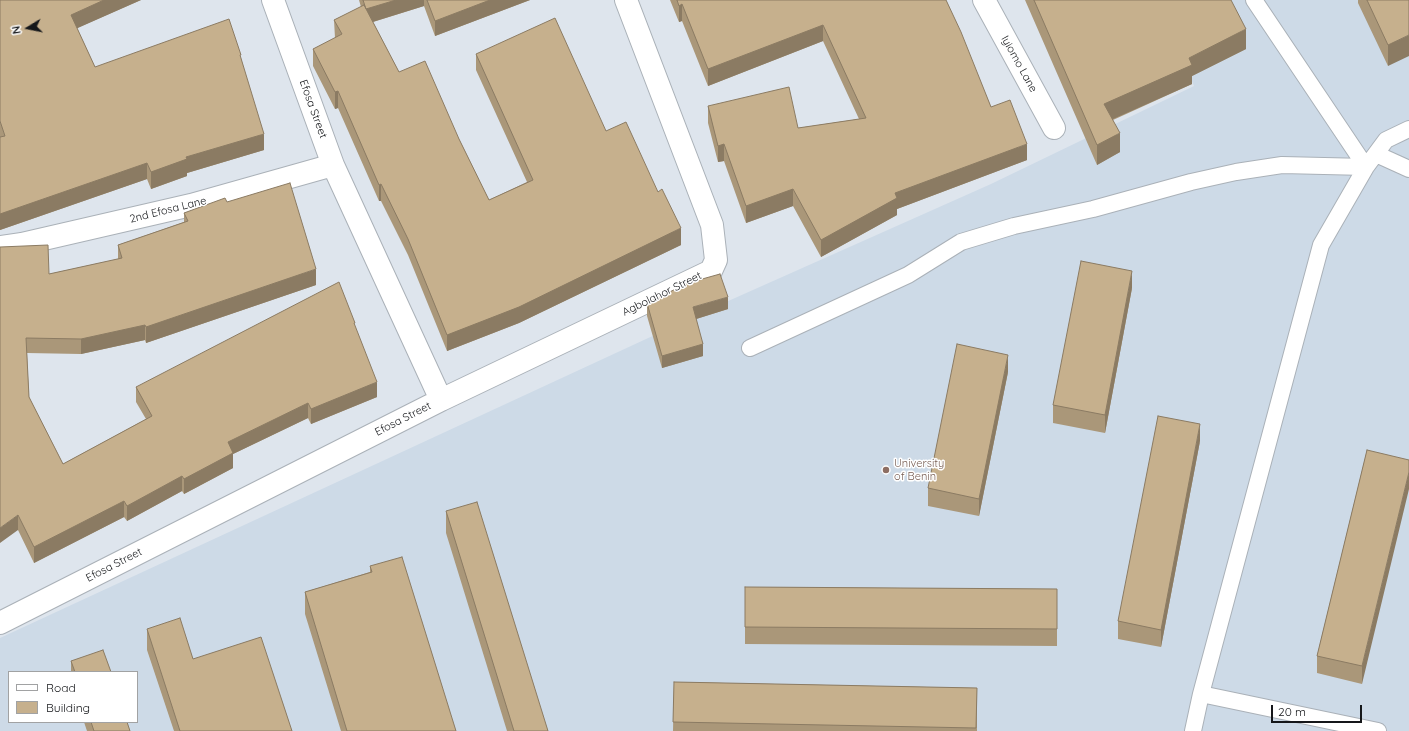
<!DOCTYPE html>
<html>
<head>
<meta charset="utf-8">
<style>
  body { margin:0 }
  #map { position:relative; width:1409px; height:731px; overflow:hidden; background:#dee5ed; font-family:Quicksand,sans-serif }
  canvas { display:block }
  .legend { position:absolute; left:8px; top:671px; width:130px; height:52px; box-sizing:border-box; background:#fff; border:1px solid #a1a2a3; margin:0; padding:5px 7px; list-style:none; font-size:12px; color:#15171a }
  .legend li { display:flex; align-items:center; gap:8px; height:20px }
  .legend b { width:20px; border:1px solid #a1a2a3 }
  .north { position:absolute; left:8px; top:8px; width:40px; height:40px; -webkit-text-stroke:3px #fff; paint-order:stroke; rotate:260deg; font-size:11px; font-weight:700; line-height:16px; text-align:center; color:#15171a }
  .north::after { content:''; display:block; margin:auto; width:14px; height:18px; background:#15171a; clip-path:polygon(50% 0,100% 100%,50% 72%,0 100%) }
  .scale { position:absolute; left:1271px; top:705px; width:91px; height:18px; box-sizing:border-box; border:2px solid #15171a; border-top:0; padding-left:5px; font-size:12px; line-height:14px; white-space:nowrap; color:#15171a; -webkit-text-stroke:3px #fff; paint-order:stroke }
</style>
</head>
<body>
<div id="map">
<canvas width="1409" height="731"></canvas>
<ul class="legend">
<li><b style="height:5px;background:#fff"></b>Road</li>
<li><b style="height:11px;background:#c6b08d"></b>Building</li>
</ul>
<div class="north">N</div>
<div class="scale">20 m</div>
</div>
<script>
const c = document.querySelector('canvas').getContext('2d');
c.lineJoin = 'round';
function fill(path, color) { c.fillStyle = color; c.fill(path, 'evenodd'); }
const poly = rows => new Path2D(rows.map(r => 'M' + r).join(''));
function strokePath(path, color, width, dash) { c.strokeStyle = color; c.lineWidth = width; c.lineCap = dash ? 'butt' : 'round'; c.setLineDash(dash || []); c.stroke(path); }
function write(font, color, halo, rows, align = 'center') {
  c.font = font + ' Quicksand,sans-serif'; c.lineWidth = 3; c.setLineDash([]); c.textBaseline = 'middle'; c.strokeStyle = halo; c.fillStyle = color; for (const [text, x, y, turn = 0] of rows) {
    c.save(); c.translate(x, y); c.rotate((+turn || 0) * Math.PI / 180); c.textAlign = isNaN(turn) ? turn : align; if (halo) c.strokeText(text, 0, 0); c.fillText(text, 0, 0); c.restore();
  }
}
const built = poly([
  [1158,0,1409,0,1409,731,0,731,0,638,726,302,991,184,1194,86],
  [9,672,137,672,137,722,9,722]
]);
const lane = poly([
  [1254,0,1366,167],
  [1376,154,1409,169],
  [750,348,908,275,961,242,1014,226,1093,209,1191,182,1236,172,1282,165,1366,167],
  [1201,694,1378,731],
  [1193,731,1201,694,1321,245,1366,167,1386,140,1409,129]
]);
const street = poly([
  [273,0,333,165,441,400],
  [984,0,1054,128],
  [0,247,22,244,191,205,333,165],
  [0,623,441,400,711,271,716,260,712,225,626,0]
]);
const wall = poly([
  [0,0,141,0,77,28,95,67,241,58,264,150,187,173,187,176,151,189,147,179,0,230],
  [359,0,530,0,435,36,424,6,373,22,399,72,459,139,489,200,527,182,476,70,476,54,606,131,681,245,519,323,447,351,408,255,381,201,379,201,338,108,335,109,313,66,313,49,335,38,334,20,361,7],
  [670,0,946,0,991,107,1027,160,897,209,897,215,821,257,793,206,746,223,724,161,718,162,708,123,708,106,798,128,859,119,823,41,708,86,682,21,679,22],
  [1025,0,1231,0,1246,49,1192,76,1192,84,1113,120,1120,152,1097,165],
  [1358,0,1409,0,1388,66,1358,3],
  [227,202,316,285,146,343,145,340,81,354,27,353,29,397,63,464,146,419,136,402,136,387,355,327,377,397,311,424,308,418,233,454,233,468,184,494,182,491,127,521,124,517,34,563,18,530,0,247,49,274,118,259,118,245,184,222,184,213],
  [1132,288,1105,433,1053,423,1053,405],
  [647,303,728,309,696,319,703,356,662,368,647,316],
  [1008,372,979,516,928,506,928,488],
  [1200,441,1161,647,1118,639,1118,621],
  [1367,450,1362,684,1317,673,1317,656],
  [446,511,548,731,507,731,446,533],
  [370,566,456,731,341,731,305,614,305,592,370,572],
  [745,587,1057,589,1057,646,745,644],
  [147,629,193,659,292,731,174,731,147,650],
  [71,661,111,672,71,672],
  [674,682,977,688,977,731,673,731],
  [84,722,127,722,130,731,87,731]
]);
const shadedWall = poly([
  [104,0,141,0,71,31,71,15],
  [396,0,424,0,424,6,366,24,366,9],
  [490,0,530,0,435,36,435,21],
  [682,4,682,21,679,22,679,6],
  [823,25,823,41,708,86,708,69],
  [1246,29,1246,49,1192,76,1192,84,1104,123,1104,104,1189,58],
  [1409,35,1409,56,1388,66,1388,45],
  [338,91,338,108,335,109,335,92],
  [1120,133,1120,152,1097,165,1097,145],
  [264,134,264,150,187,173,187,176,151,189,151,172,186,157],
  [724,144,724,161,718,162,718,146],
  [1027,144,1027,160,897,209,897,215,821,257,821,240,895,193],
  [147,163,147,179,0,230,0,214],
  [381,184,381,201,379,201,379,185],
  [793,189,793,206,746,223,746,206],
  [681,228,681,245,519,323,447,351,447,335],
  [316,269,316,285,146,343,146,327],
  [1132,271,1132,288,1105,433,1105,415],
  [728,297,728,309,693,320,693,307],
  [145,325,145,340,81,354,81,339],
  [703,344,703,356,662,368,662,356],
  [1008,355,1008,372,979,516,979,499],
  [377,382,377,397,311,424,311,409],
  [308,403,308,418,233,454,233,468,184,494,184,479,228,442],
  [1200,424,1200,441,1161,647,1161,630],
  [1409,472,1409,489,1362,684,1362,666],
  [182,476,182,491,127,521,127,506],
  [124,501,124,517,34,563,34,547],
  [18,515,18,530,0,543,0,528]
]);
const building = poly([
  [0,0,104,0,71,15,95,67,229,19,241,55,240,55,264,134,186,157,187,159,151,172,147,163,0,214,0,137,5,136,0,121,0,0],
  [363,0,396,0,366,9,363,0],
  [427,0,490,0,435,21,427,0],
  [677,0,946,0,961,32,991,107,1010,100,1027,144,895,193,897,198,821,240,793,189,746,206,724,144,718,146,708,106,789,87,798,128,866,118,823,25,708,69,682,4,679,6,677,0],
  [1034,0,1231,0,1246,29,1189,58,1192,65,1104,104,1120,133,1097,145,1034,0],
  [1367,0,1409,0,1409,35,1388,45,1367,0],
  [364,5,399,72,425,61,459,139,489,200,533,180,476,54,555,18,606,131,626,122,658,192,662,189,681,228,519,307,447,335,408,239,381,184,379,185,338,91,335,92,313,49,342,34,334,20,364,5],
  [290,183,316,269,146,327,145,325,81,339,26,338,29,397,63,464,152,416,136,387,339,282,355,323,354,323,377,382,311,409,308,403,228,442,233,453,184,479,182,476,127,506,124,501,34,547,18,515,0,528,0,247,48,245,49,274,122,258,118,245,188,221,184,213,225,198,227,202,290,183],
  [1081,261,1132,271,1105,415,1053,405,1081,261],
  [720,274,728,297,693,307,703,344,662,356,647,303,688,283,720,274],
  [957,344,1008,355,979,499,928,488,957,344],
  [1158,416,1200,424,1161,630,1118,621,1158,416],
  [1367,450,1409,460,1409,472,1362,666,1317,656,1367,450],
  [477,502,548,731,514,731,446,511,477,502],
  [402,557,456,731,347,731,305,592,372,572,370,566,402,557],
  [745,587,1057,589,1057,629,745,627,745,587],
  [180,618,193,659,261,637,292,731,180,731,147,629,180,618],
  [103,650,111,672,75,672,71,661,103,650],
  [674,682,977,688,976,728,673,722,674,682],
  [91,722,127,722,130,731,94,731,91,722]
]);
const markers = [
  [886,470,4,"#8d6e63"]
];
const streetNames = [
  ["Iyiomo Lane",1019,64,61],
  ["Efosa Street",313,109,70],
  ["2nd Efosa Lane",168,210,-14],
  ["Agbolahor Street",662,294,-26],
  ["Efosa Street",403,419,-27],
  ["Efosa Street",114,565,-27]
];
const educationNames = [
  ["University",894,464],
  ["of Benin",894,477]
];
fill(built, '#cddae7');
strokePath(lane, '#aab1b8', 18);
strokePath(street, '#aab1b8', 24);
strokePath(lane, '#fff', 16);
strokePath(street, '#fff', 22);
fill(wall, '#aa9779');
fill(shadedWall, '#8b7b63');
fill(building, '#c6b08d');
strokePath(building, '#8b7b63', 1);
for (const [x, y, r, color] of markers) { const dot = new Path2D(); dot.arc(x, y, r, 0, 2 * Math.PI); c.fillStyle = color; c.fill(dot); strokePath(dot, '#fff', 1.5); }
write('11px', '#15171a', '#fff', streetNames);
write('11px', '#785e54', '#fff', educationNames, 'left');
</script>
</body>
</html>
